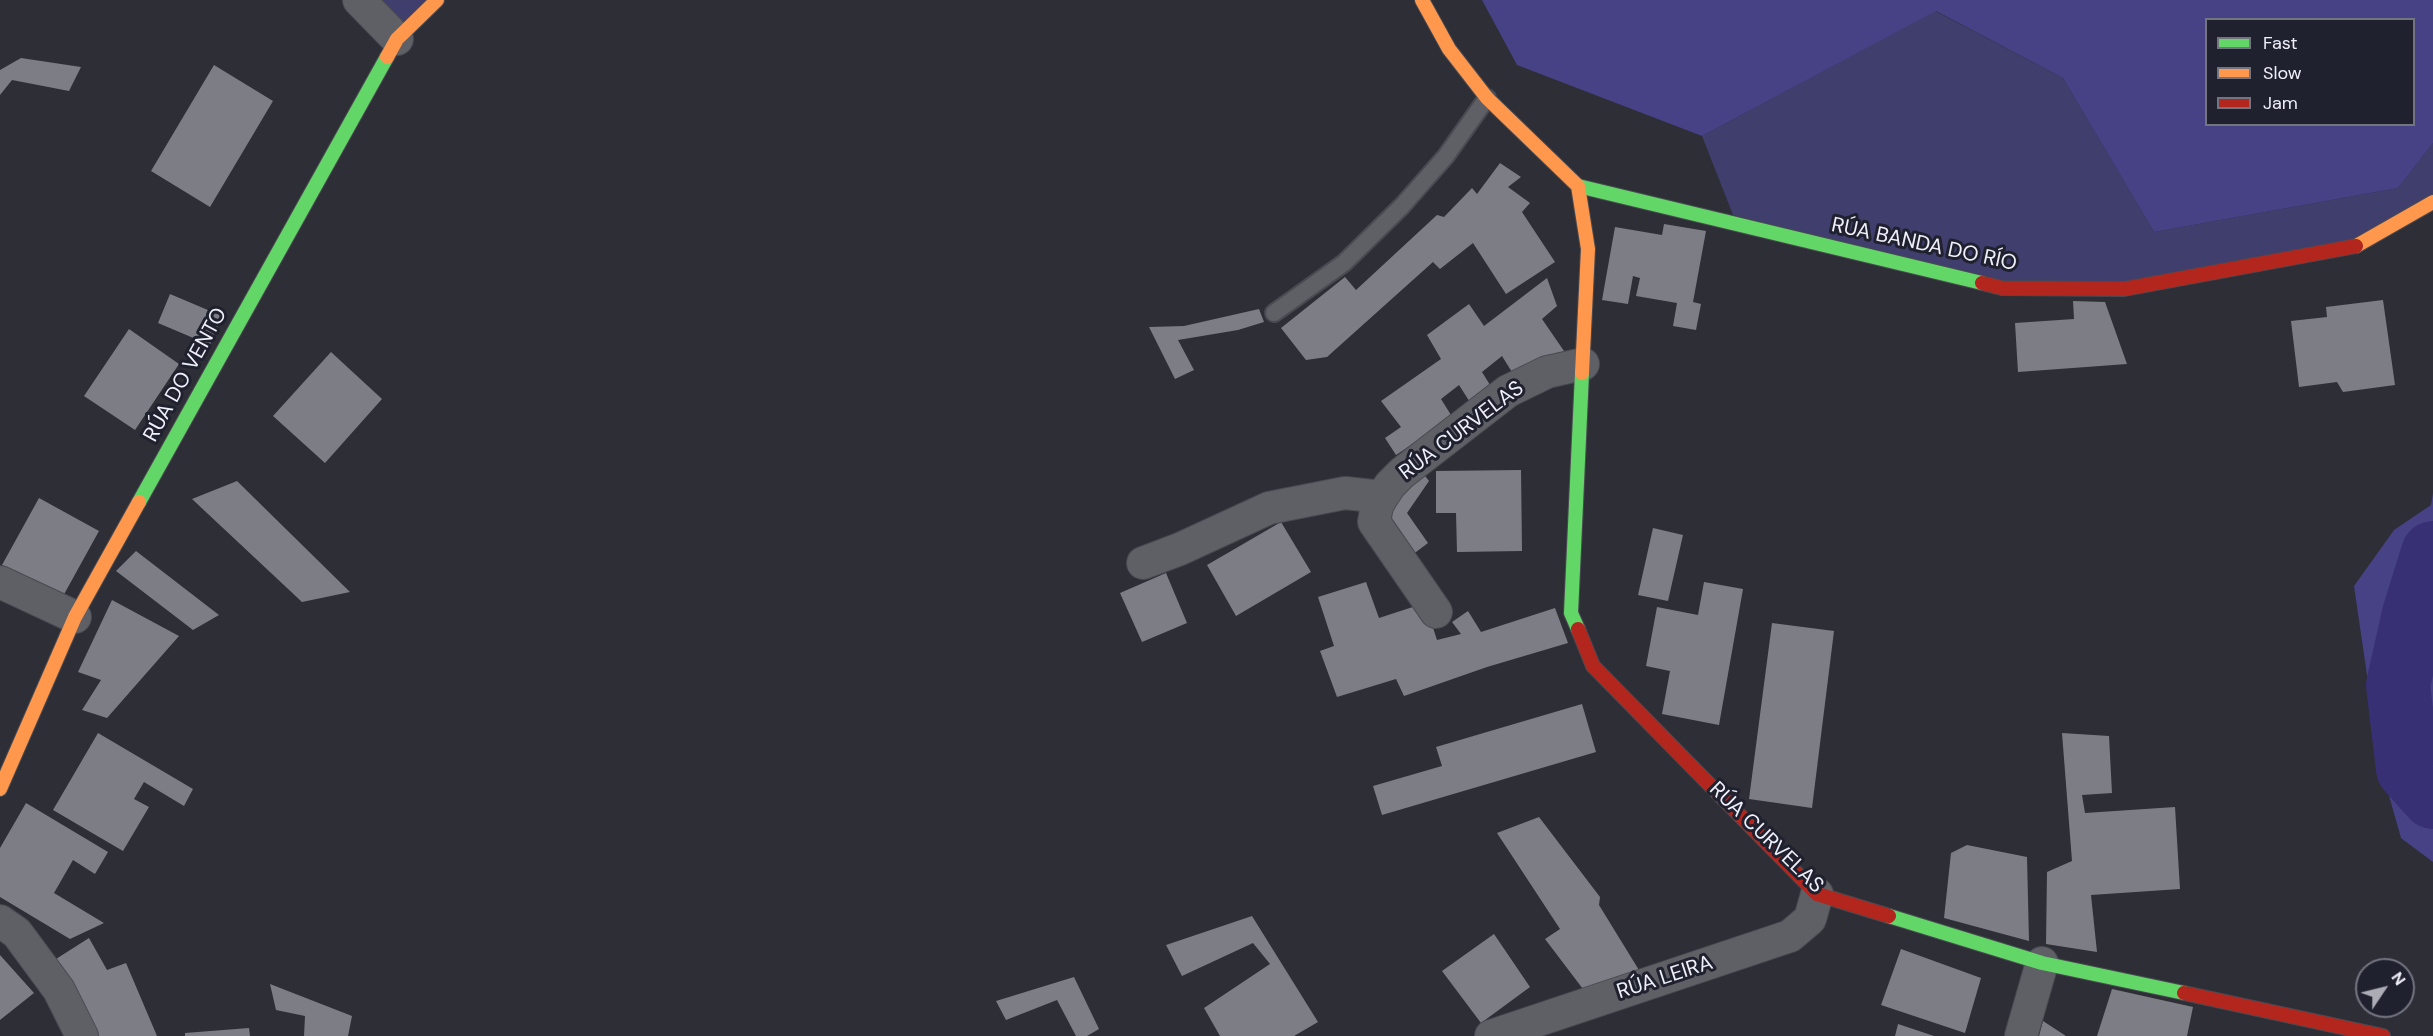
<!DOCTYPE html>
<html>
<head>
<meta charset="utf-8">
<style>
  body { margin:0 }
  #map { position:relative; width:2433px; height:1036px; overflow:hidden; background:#2e2e36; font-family:"DM Sans",sans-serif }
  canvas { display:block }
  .legend { position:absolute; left:2205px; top:18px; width:210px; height:108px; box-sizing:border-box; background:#20212f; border:2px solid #737480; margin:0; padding:8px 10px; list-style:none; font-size:18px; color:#eff0fa }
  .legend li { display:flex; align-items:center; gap:12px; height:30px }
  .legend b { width:30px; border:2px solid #737480 }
  .north { position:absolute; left:2355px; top:958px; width:60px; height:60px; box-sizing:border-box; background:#20212f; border:2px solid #737480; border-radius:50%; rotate:55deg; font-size:16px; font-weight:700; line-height:24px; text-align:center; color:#eff0fa }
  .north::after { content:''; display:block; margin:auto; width:21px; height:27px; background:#abacb5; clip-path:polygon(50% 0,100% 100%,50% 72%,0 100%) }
</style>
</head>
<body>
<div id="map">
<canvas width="2433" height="1036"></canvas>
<ul class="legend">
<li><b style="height:8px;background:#63d668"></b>Fast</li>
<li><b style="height:8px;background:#ff974d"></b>Slow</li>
<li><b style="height:8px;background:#b3261e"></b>Jam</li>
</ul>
<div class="north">N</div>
</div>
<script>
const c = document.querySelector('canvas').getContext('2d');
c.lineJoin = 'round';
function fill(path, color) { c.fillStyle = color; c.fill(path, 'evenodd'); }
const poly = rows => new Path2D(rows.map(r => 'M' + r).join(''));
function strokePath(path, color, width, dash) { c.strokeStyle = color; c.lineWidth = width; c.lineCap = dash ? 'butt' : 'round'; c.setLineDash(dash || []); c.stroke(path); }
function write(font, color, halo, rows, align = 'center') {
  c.font = font + ' "DM Sans",sans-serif'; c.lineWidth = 6; c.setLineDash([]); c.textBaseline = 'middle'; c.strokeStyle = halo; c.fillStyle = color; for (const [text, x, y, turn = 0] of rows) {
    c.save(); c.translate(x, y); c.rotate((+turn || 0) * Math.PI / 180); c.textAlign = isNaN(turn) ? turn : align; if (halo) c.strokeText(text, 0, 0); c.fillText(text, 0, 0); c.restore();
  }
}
const green = poly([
  [358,0,437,0,397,39],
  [1935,11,2063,78,2154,232,2398,188,2433,143,2433,202,2360,245,2124,289,2002,283,1733,215,1702,136]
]);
const forest = poly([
  [1482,0,2433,0,2433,143,2398,188,2154,232,2063,78,1936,11,1702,136,1517,65],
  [2206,20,2414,20,2414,124,2206,124],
  [2433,493,2433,862,2401,838,2380,764,2354,586,2394,530,2431,505]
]);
const river = poly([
  [2433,553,2414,614,2398,685,2408,769,2433,797]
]);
const building = poly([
  [21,58,81,67,69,91,12,80,0,95,0,70],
  [214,65,273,101,210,207,151,171],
  [1500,163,1521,177,1508,187,1530,203,1522,212,1555,262,1506,294,1473,243,1440,269,1433,262,1327,357,1306,360,1281,328,1345,277,1356,290,1437,215,1444,217,1472,188,1477,194],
  [1664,224,1706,231,1693,302,1701,304,1696,330,1673,326,1677,303,1636,296,1640,278,1633,276,1628,304,1602,300,1615,227,1662,235],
  [1547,278,1557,306,1542,319,1564,351,1515,377,1502,356,1482,372,1495,393,1473,407,1459,385,1441,399,1456,423,1419,451,1414,443,1396,455,1385,438,1401,427,1381,401,1441,359,1427,335,1469,304,1484,326],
  [170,294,222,316,210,345,158,323],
  [2383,300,2395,385,2343,392,2337,382,2299,387,2291,321,2327,317,2326,307],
  [2073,301,2105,302,2127,364,2018,372,2015,323,2074,319],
  [1259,309,1264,322,1238,330,1178,340,1194,370,1175,379,1149,327,1184,326],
  [129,329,179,364,135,430,84,396],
  [331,352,382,399,325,463,273,416],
  [1521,470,1522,551,1457,552,1456,513,1436,513,1436,471],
  [1422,472,1429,481,1407,513,1428,543,1412,555,1389,520,1394,500],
  [237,481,350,592,302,602,192,499],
  [39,498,99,531,62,598,2,565],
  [1281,522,1311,572,1236,616,1207,565],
  [1653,528,1683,535,1668,601,1638,595],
  [136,551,219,615,193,630,116,571],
  [1166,573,1187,623,1142,642,1120,593],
  [1366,582,1379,618,1425,603,1437,640,1461,634,1452,622,1468,611,1481,632,1555,608,1568,643,1487,667,1404,696,1396,679,1337,697,1320,651,1334,646,1318,597],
  [1704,582,1743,589,1719,725,1662,714,1670,671,1646,666,1657,607,1698,615],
  [112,600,179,636,107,718,82,710,101,680,78,672],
  [1772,623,1834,631,1812,808,1749,799],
  [1582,704,1596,752,1382,815,1373,786,1442,766,1436,747],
  [98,733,193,789,184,806,144,782,134,799,149,807,123,851,53,810],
  [2062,733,2109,736,2112,793,2082,795,2085,813,2175,807,2180,889,2091,895,2097,952,2046,944,2047,872,2072,861],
  [26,803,108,852,95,874,73,860,54,893,104,923,70,939,0,897,0,848],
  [1539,817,1600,897,1599,905,1642,975,1586,993,1545,939,1560,929,1497,833],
  [1967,845,2027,857,2029,941,1944,918,1951,853],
  [1252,916,1318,1022,1294,1036,1220,1036,1204,1008,1270,964,1253,943,1182,976,1166,945],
  [1494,934,1530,987,1481,1023,1442,971],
  [89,938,107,970,126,963,157,1036,99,1036,56,959],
  [1901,949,1981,978,1965,1033,1881,1005],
  [0,955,34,993,0,1020],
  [1074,977,1099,1029,1087,1036,1076,1036,1057,1000,1006,1020,996,1001],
  [270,984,352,1016,348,1036,304,1036,305,1016,276,1010],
  [2112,989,2193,1007,2187,1036,2097,1036],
  [2043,1021,2066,1036,2039,1036],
  [1898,1024,1934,1036,1895,1036],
  [249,1028,250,1036,185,1036,185,1033]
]);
const lane = poly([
  [1274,313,1344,263,1402,206,1446,156,1487,98]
]);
const street = poly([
  [359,0,397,39],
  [1143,563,1180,549,1269,508,1345,493,1382,497],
  [0,582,75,617],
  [1436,612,1374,522,1377,506,1382,497,1390,485,1402,473,1508,391,1547,372,1583,364],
  [0,921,17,933,59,990,82,1036],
  [1491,1036,1790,936,1810,919,1817,894],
  [2021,1036,2042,963]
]);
const fast = poly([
  [1578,186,1982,283],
  [139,502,387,57],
  [1578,629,1571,613,1582,373],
  [1889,916,2042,963,2184,993]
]);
const slow = poly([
  [1422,0,1449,49,1487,98,1578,186,1588,249,1582,373],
  [387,57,397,39,437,0],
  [2356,246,2433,202],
  [0,789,75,617,139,502]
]);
const jam = poly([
  [1982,283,2002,288,2124,289,2356,246],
  [1578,629,1593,666,1817,894,1889,916],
  [2184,993,2383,1036]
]);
const streetNames = [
  ["RÚA BANDA DO RÍO",1924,245,12],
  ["RÚA DO VENTO",186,375,-61],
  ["RÚA CURVELAS",1462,431,-37],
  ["RÚA CURVELAS",1766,838,44],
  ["RÚA LEIRA",1665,978,-18]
];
fill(green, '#403e6c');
fill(forest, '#474286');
strokePath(river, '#383075', 64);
fill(building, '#7d7e85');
strokePath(lane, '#4a4a52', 20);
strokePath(street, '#4a4a52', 34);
strokePath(fast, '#4a4a52', 16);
strokePath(slow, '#4a4a52', 16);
strokePath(jam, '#4a4a52', 16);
strokePath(lane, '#5f5f66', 16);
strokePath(street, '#5f5f66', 32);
strokePath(fast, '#63d668', 14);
strokePath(slow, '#ff974d', 14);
strokePath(jam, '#b3261e', 14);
write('21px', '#eff0fa', '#20212f', streetNames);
</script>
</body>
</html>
